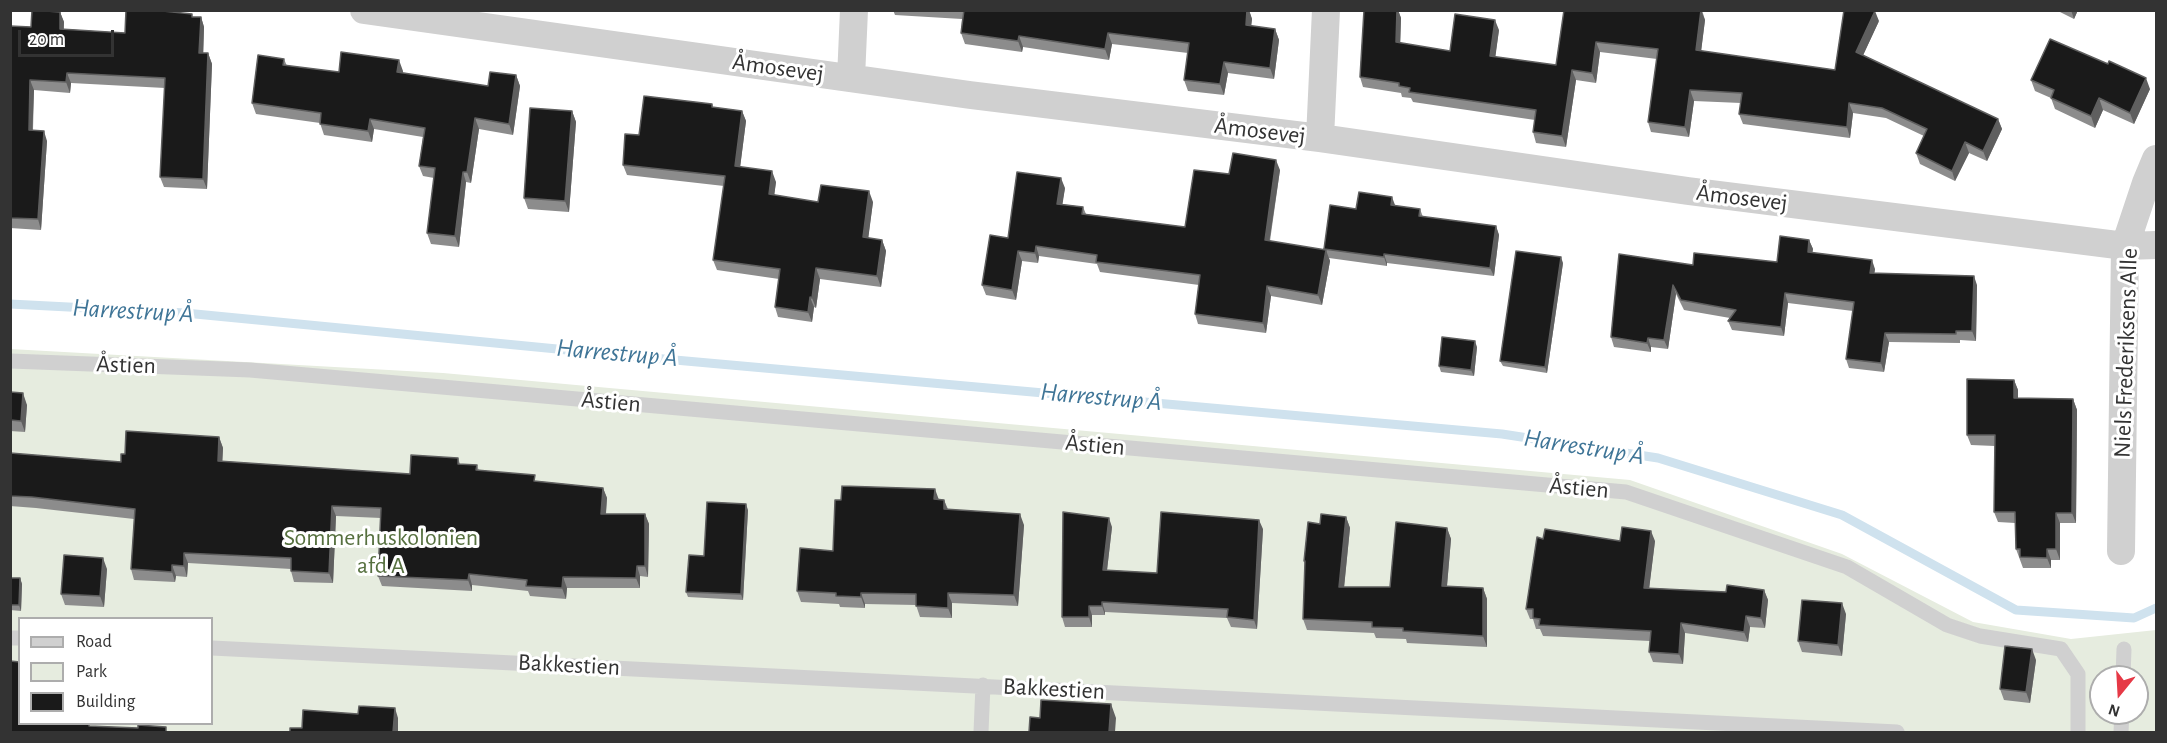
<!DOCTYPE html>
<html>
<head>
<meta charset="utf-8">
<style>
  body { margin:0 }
  #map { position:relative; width:2167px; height:743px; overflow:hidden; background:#fff; font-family:"Alegreya Sans",sans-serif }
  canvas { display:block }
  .frame { position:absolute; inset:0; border:12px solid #333; pointer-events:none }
  .legend { position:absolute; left:18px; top:617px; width:195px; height:108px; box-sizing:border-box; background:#fff; border:2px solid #adadad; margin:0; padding:8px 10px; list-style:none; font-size:18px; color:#333 }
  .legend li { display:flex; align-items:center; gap:12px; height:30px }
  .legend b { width:30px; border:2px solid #adadad }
  .north { position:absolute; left:2089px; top:665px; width:60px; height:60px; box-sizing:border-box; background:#fff; border:2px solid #adadad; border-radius:50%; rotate:198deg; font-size:16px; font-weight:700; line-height:24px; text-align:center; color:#333 }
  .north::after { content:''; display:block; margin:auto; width:21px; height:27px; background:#e63946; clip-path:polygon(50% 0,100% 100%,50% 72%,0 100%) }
  .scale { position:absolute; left:18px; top:30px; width:96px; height:27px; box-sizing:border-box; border:3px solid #333; border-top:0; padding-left:8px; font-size:18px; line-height:21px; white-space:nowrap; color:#333; -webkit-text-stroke:4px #fff; paint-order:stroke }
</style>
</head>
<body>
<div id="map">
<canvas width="2167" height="743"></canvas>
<div class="frame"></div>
<ul class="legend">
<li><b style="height:8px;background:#d0d0d0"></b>Road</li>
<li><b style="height:16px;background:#e6ecdf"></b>Park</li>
<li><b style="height:16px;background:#1a1a1a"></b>Building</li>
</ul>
<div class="north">N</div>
<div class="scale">20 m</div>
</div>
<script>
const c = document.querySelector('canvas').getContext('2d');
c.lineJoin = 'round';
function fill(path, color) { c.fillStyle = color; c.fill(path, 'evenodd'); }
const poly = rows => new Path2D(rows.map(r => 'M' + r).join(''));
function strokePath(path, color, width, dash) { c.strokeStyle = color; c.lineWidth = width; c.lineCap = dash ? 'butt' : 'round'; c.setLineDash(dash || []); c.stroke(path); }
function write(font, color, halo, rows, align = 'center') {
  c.font = font + ' "Alegreya Sans",sans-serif'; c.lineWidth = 6; c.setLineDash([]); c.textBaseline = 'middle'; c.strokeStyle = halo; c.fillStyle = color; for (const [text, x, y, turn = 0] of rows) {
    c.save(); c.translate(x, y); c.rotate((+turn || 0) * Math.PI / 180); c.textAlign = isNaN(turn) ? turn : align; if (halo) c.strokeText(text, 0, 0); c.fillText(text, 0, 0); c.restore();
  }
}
const green = poly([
  [10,349,443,373,1630,480,1842,554,1973,622,2071,639,2156,630,2156,732,11,732],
  [20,618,212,618,212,724,20,724],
  [2101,677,2137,677,2137,713,2101,713]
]);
const stream = poly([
  [10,304,185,313,619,355,1502,434,1658,458,1842,515,2016,610,2134,618,2156,608]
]);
const lane = poly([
  [10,361,250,370,1626,492,1847,567,1947,625,1980,636,2061,649,2078,674,2078,732],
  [10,638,20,638],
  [212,648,1897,732],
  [2123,677,2124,649],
  [981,732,983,685],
  [2121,732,2122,713]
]);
const street = poly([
  [364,10,970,95,1320,138,1688,191,2125,246,2156,245],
  [851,78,854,10],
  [1320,138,1326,10],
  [2121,551,2125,246,2146,183,2156,159]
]);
const wall = poly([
  [893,10,1249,10,1252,19,1251,26,1275,29,1279,40,1274,79,1228,73,1224,95,1188,91,1184,80,1188,53,1112,44,1109,60,1023,47,1022,52,965,44,961,33,962,19,895,15],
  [1364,10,1398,10,1401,18,1400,43,1450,51,1499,30,1495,57,1556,65,1564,10,1702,10,1705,20,1701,51,1835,70,1879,21,1863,55,1998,119,2002,129,1987,161,1969,153,1955,181,1920,164,1916,153,1924,136,1886,118,1853,113,1850,138,1743,124,1739,114,1741,103,1694,101,1689,137,1651,132,1648,122,1657,59,1600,52,1596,83,1576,80,1566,147,1536,143,1533,132,1535,120,1413,102,1411,98,1402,97,1401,93,1363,87,1360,77],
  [2056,10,2078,10,2074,19],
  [60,12,64,22,64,29,125,33,193,17,201,17,204,27,203,53,208,53,212,64,207,189,164,187,160,177,165,88,71,83,70,93,34,90,33,130,47,141,41,230,10,228,10,26,31,27],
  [284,59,287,66,339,72,403,71,403,73,488,86,516,75,520,86,513,135,479,129,471,183,466,182,459,247,431,244,427,233,434,178,423,176,419,166,423,137,374,129,372,142,324,135,320,123,256,114,252,103],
  [2031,80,2150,89,2134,124,2103,110,2095,128,2055,109,2051,98,2035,91],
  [712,104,713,107,742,111,746,121,740,167,776,182,774,195,818,202,873,202,868,238,882,240,886,251,881,287,820,279,816,308,814,307,812,322,778,317,775,307,779,279,717,270,713,260,724,186,627,175,623,165,639,135],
  [572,111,576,122,569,212,528,209,524,198],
  [1280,170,1270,241,1325,250,1324,249,1356,209,1395,206,1420,209,1423,217,1496,226,1499,235,1494,276,1387,263,1387,266,1329,258,1330,261,1322,305,1271,296,1266,333,1198,324,1195,314,1199,285,1100,272,1097,264,1039,256,1038,263,1022,261,1016,300,986,295,982,285,1008,238,1065,188,1062,204,1083,207,1086,214,1185,227,1229,174],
  [1809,240,1813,249,1812,253,1875,269,1874,274,1977,285,1976,341,1960,340,1960,343,1889,342,1884,372,1849,368,1846,359,1853,311,1788,303,1784,336,1732,330,1728,321,1730,318,1684,310,1676,294,1668,349,1651,347,1651,352,1614,347,1611,337,1693,265,1777,262],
  [1563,263,1547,373,1503,366,1500,361],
  [1477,347,1474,376,1441,372,1439,366],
  [2014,380,2018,390,2018,398,2073,399,2077,410,2076,523,2060,523,2060,560,2051,560,2051,568,2023,568,2016,549,2015,523,1998,522,1994,512,1995,446,1971,445,1967,435],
  [10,392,27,405,25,432,10,431],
  [219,437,223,448,222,461,410,474,458,458,460,464,477,465,479,471,537,481,603,488,607,498,606,514,645,514,649,524,648,577,640,576,640,588,567,588,566,599,530,596,528,591,472,585,472,591,382,586,378,576,381,518,336,516,333,583,294,582,291,571,291,569,188,563,187,577,176,576,175,582,134,580,131,569,134,519,36,508,10,506,10,453,121,462,125,454],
  [939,499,944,500,948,509,1024,525,1018,606,952,603,952,618,920,617,916,605,865,604,865,608,840,607,839,604,801,602,797,591,833,551],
  [748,510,743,600,688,597,686,592,704,556],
  [1346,517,1350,528,1344,587,1390,587,1447,528,1451,539,1447,586,1483,588,1487,599,1487,647,1407,643,1406,639,1376,638,1374,633,1307,630,1303,619,1305,564,1304,561,1320,524],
  [1112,527,1107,570,1157,573,1263,529,1257,629,1231,627,1227,618,1105,612,1105,615,1092,615,1092,627,1065,627,1062,617],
  [1543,539,1655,541,1649,588,1726,592,1764,590,1768,600,1765,628,1750,627,1748,642,1685,633,1683,664,1653,662,1649,652,1650,641,1543,636,1540,629,1536,629,1533,619,1530,619,1526,609],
  [107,569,104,607,65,605,61,594],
  [10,578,20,578,22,584,21,611,10,610],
  [1846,614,1842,656,1802,652,1798,641],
  [2036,660,2030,703,2004,700,2000,689]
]);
const shadedWall = poly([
  [1247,10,1249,10,1252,19,1250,36,1246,25],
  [1397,10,1398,10,1401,18,1400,52,1396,42],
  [1701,10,1705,20,1700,60,1696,50],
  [2071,10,2078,10,2074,19],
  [1875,11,1879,21,1860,62,1856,52],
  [60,12,64,22,63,39,60,29],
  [201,17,204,27,203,63,199,53],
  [1495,20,1499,30,1494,67,1490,56],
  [1275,29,1279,40,1274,79,1270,68],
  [1108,33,1112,44,1109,60,1105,49],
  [1019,36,1023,47,1022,52,1018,41],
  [1596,42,1600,52,1596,83,1592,73],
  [208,53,212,64,207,189,203,179],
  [399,60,403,71,401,83,397,72],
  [1224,62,1228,73,1224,95,1220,84],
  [1572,70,1576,80,1566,147,1562,136],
  [67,73,71,83,70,93,66,82],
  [516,75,520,86,513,135,509,124],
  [2146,78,2150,89,2134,124,2130,113],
  [30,80,34,90,32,140,29,130],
  [1690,90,1694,101,1689,137,1685,127],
  [2099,98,2103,110,2095,128,2091,116],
  [1849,103,1853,113,1850,138,1847,127],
  [572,111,576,122,569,212,565,201],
  [742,111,746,121,739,176,735,166],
  [475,118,479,129,471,183,467,172],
  [370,119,374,129,372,142,368,131],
  [1998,119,2002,129,1987,161,1983,151],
  [44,131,47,141,41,230,38,219],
  [1965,142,1969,153,1955,181,1952,171],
  [1276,160,1280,170,1268,250,1265,240],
  [772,171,776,182,773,205,769,194],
  [463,172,466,182,459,247,455,236],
  [1061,178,1065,188,1061,214,1057,204],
  [869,191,873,202,867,248,863,237],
  [1392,197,1395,205,1394,214,1391,205],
  [1496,226,1499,235,1494,276,1490,268],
  [882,240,886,251,881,287,877,276],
  [1809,240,1813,249,1811,261,1808,252],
  [1036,246,1039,256,1038,263,1035,253],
  [1326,250,1330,261,1322,305,1318,295],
  [1018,251,1022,261,1016,300,1012,290],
  [1384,254,1387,263,1387,266,1384,257],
  [1561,257,1563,263,1547,373,1545,367],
  [1872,260,1875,269,1873,283,1870,273],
  [816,268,820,279,816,308,812,298],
  [1974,276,1977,285,1976,341,1972,331],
  [1673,285,1676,294,1668,349,1664,340],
  [1267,286,1271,296,1266,333,1263,323],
  [1785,293,1788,303,1784,336,1781,327],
  [810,297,814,307,812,322,808,312],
  [1885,333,1889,342,1884,372,1881,363],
  [1648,338,1651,347,1651,352,1647,343],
  [1475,341,1477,347,1474,376,1471,370],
  [2014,380,2018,390,2018,408,2014,398],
  [23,393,27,405,25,432,21,421],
  [2073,399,2077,410,2076,523,2072,513],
  [219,437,223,448,222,471,218,461],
  [603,488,607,498,605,524,601,514],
  [935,489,939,500,934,499],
  [944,500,948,511,944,509],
  [746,504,748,510,743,600,741,594],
  [332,506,336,516,333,583,329,573],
  [2056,513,2060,523,2060,560,2056,549],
  [645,514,649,524,648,577,645,566],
  [1020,514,1024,525,1018,606,1014,595],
  [1346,517,1350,528,1343,598,1339,587],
  [1109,518,1112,527,1106,579,1103,570],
  [1259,520,1263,529,1257,629,1254,620],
  [1447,528,1451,539,1446,597,1442,586],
  [1651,531,1655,541,1648,598,1644,588],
  [2047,549,2051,560,2051,568,2047,558],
  [184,553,188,563,187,577,184,566],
  [103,558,107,569,104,607,100,596],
  [172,565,176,576,175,582,172,572],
  [637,566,640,576,640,588,636,578],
  [469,574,472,585,472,591,468,580],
  [563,577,567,588,566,599,562,588],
  [20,578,22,584,21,611,19,605],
  [1483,588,1487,599,1487,647,1483,636],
  [1764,590,1768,600,1765,628,1761,618],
  [861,593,865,604,865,608,861,597],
  [948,593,952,603,952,618,948,608],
  [1102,602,1105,612,1105,615,1102,606],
  [1842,603,1846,614,1842,656,1838,645],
  [1089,606,1092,615,1092,627,1089,617],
  [1746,616,1750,627,1748,642,1744,632],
  [1681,623,1685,633,1683,664,1679,654],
  [2032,649,2036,660,2030,703,2026,692],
  [1111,704,1116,718,1115,732,1109,732],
  [395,708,398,718,398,732,393,732]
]);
const building = poly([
  [32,10,60,12,60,29,125,33,126,10,153,10,192,14,192,17,201,17,199,53,208,53,203,179,160,177,165,78,67,73,66,82,30,80,29,130,44,131,38,219,10,218,10,26,31,27,32,10],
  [964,10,1247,10,1246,25,1275,29,1270,68,1224,62,1220,84,1184,80,1189,43,1108,33,1105,49,1019,36,1018,41,961,33,964,10],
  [1364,10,1397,10,1396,42,1450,51,1455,14,1495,20,1490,56,1556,65,1564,10,1701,10,1696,50,1835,70,1844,10,1875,11,1856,52,1998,119,1983,151,1965,142,1952,171,1916,153,1927,129,1882,108,1849,103,1847,127,1739,114,1742,93,1690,90,1685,127,1648,122,1658,49,1596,42,1592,73,1572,70,1562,136,1533,132,1536,110,1409,92,1410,88,1399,86,1399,83,1360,77,1364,10],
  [2050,39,2108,64,2109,61,2146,78,2130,113,2099,98,2091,116,2051,98,2054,90,2031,80,2050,39],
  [341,52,399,60,397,72,488,86,490,72,516,75,509,124,475,118,467,172,463,172,455,236,427,233,435,168,419,166,425,128,370,119,368,131,320,124,321,113,252,103,258,55,284,59,283,65,339,72,341,52],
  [644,96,712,104,712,107,742,111,735,166,772,171,769,194,818,202,821,185,869,191,863,237,882,240,877,276,816,268,812,298,810,297,808,312,775,307,780,269,713,260,725,176,623,165,625,134,639,135,644,96],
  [530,108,572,111,565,201,524,198,530,108],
  [1233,153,1276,160,1265,240,1326,250,1318,295,1267,286,1263,323,1195,314,1200,275,1096,262,1097,255,1036,246,1035,253,1018,251,1012,290,982,285,990,235,1008,238,1017,172,1061,178,1057,204,1083,207,1082,214,1185,227,1194,170,1229,174,1233,153],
  [1359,192,1392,197,1391,205,1420,209,1419,216,1496,226,1490,268,1384,254,1384,257,1324,249,1330,205,1356,209,1359,192],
  [1780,236,1809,240,1808,252,1872,260,1870,273,1974,276,1972,331,1956,331,1956,334,1885,333,1881,363,1846,359,1854,302,1785,293,1781,327,1728,321,1736,310,1681,300,1673,285,1664,340,1648,338,1647,343,1611,337,1619,254,1693,265,1694,253,1777,262,1780,236],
  [1516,251,1561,257,1545,367,1500,361,1516,251],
  [1442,337,1475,341,1471,370,1439,366,1442,337],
  [1967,379,2014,380,2014,398,2073,399,2072,513,2056,513,2056,549,2047,549,2047,558,2020,557,2020,549,2016,549,2015,512,1994,512,1995,435,1967,435,1967,379],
  [10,392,23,393,21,421,10,420,10,392],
  [126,431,219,437,218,461,410,474,411,455,458,458,458,464,477,465,476,470,535,475,534,481,603,488,601,514,645,514,645,566,637,566,636,578,563,577,562,588,526,586,527,580,469,574,468,580,378,576,381,508,332,506,329,573,291,571,291,558,184,553,184,566,172,565,172,572,131,569,135,509,32,497,10,496,10,453,121,462,121,454,125,454,126,431],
  [842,486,935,489,934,499,944,500,944,509,1020,514,1014,595,948,593,948,608,916,606,916,594,861,593,861,597,836,596,836,593,797,591,800,548,833,551,835,500,841,500,842,486],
  [707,502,746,504,741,594,686,592,689,555,704,556,707,502],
  [1063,512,1109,518,1103,570,1157,573,1161,512,1259,520,1254,620,1227,617,1228,609,1102,602,1102,606,1089,606,1089,617,1062,617,1063,512],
  [1321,514,1346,517,1339,587,1390,587,1396,522,1447,528,1442,586,1483,588,1483,636,1403,631,1403,628,1372,627,1372,622,1303,619,1305,561,1304,561,1308,522,1320,524,1321,514],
  [1622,527,1651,531,1644,588,1726,592,1727,585,1764,590,1761,618,1746,616,1744,632,1681,623,1679,654,1649,652,1651,631,1539,625,1540,619,1533,618,1533,609,1526,609,1537,537,1543,539,1545,529,1620,541,1622,527],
  [64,555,103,558,100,596,61,594,64,555],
  [10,578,20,578,19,605,10,605,10,578],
  [1802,600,1842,603,1838,645,1798,641,1802,600],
  [2005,646,2032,649,2026,692,2000,689,2005,646],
  [10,661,20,662,20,723,89,723,89,726,138,728,138,725,166,727,166,732,10,732,10,661],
  [1041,700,1111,704,1109,732,1029,732,1030,717,1040,718,1041,700],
  [359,706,395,708,393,732,290,732,290,728,302,728,303,710,358,714,359,706]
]);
const streetNames = [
  ["Åmosevej",778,68,8],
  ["Åmosevej",1260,131,7],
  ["Åmosevej",1742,198,7],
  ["Niels Frederiksens Alle",2126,353,-88],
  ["Åstien",126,365,2],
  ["Åstien",611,402,5],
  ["Åstien",1095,445,5],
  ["Åstien",1579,488,5],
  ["Bakkestien",569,665,3],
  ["Bakkestien",1054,689,3]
];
const parkNames = [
  ["Sommerhuskolonien",381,538],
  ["afd A",381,566]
];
const waterNames = [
  ["Harrestrup Å",133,311,3],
  ["Harrestrup Å",617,353,5],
  ["Harrestrup Å",1101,397,5],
  ["Harrestrup Å",1584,447,9]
];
fill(green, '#e6ecdf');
strokePath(stream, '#cfe2ee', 9);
strokePath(lane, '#d0d0d0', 15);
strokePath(street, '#d0d0d0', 28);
fill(wall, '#8c8c8c');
fill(shadedWall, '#5f5f5f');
fill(building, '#1a1a1a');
strokePath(building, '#5f5f5f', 1.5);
write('24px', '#333', '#fff', streetNames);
write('24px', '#56703f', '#fff', parkNames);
write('italic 26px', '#3f7597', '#fff', waterNames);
</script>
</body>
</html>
